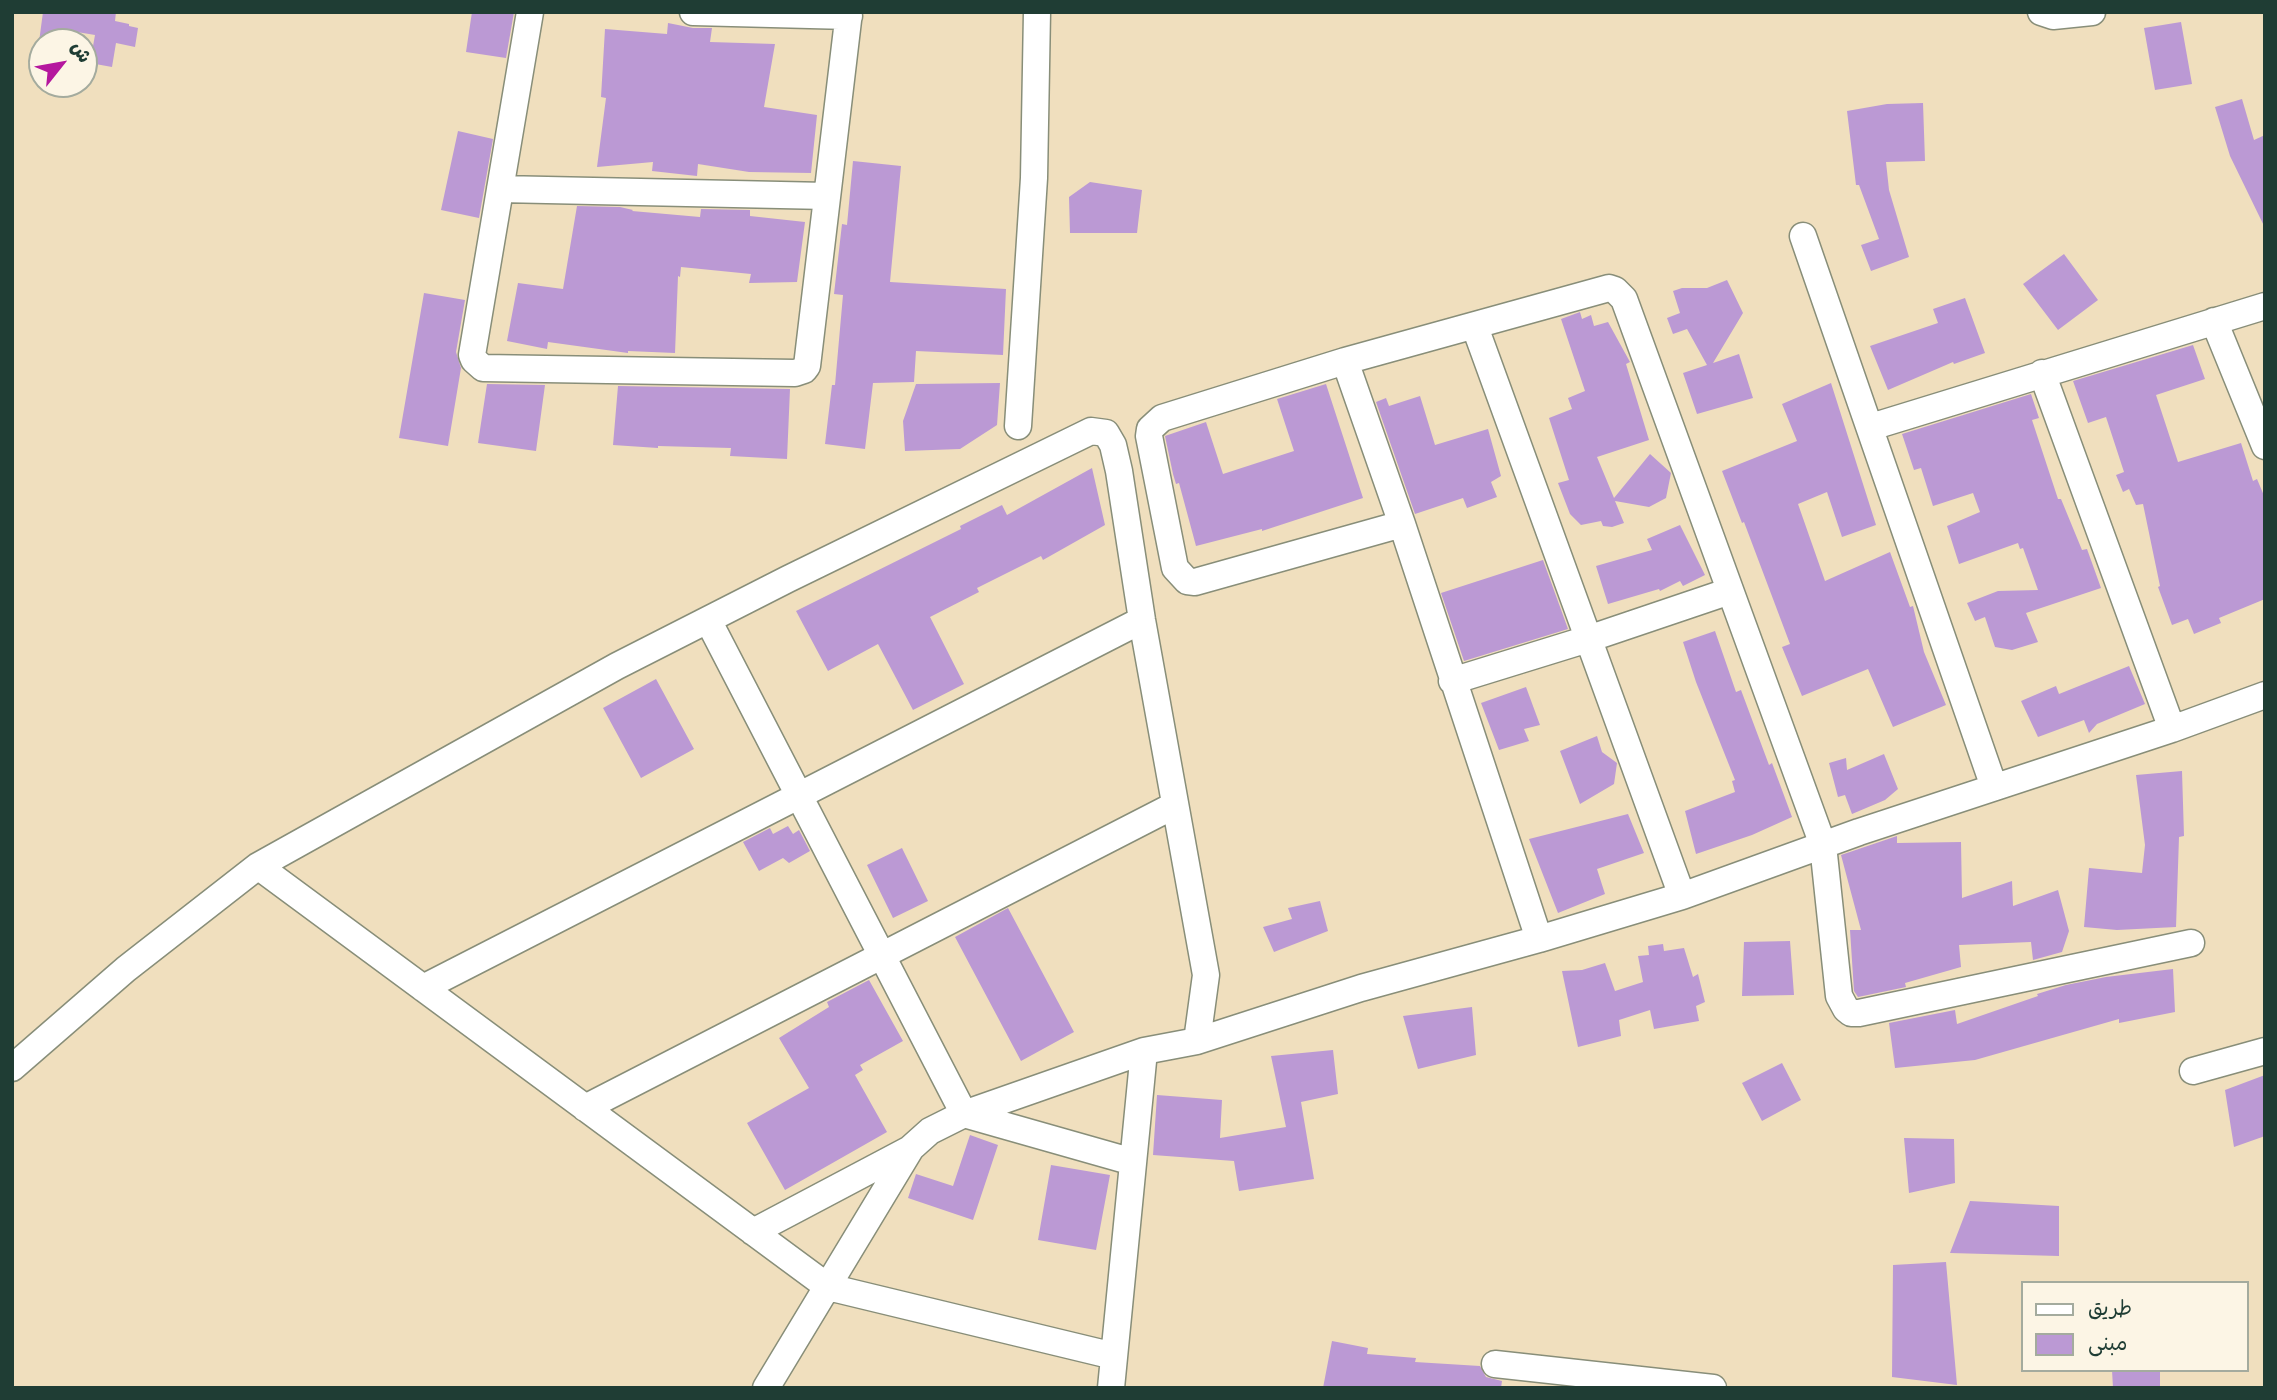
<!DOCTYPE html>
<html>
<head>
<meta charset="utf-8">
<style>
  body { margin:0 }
  #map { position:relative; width:2277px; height:1400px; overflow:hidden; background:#f0dfbe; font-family:"Indie Flower","Playpen Sans Arabic",sans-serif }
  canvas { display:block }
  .frame { position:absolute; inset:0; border:14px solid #1f3d34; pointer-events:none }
  .legend { position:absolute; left:2021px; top:1281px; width:228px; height:91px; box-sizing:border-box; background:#fcf5e5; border:2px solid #a4ab9e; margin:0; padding:9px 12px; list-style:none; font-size:21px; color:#1f3d34 }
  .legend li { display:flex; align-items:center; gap:14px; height:35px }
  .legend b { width:35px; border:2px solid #a4ab9e }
  .north { position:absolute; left:28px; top:28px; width:70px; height:70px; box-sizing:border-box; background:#fcf5e5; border:2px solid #a4ab9e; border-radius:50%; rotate:59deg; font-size:19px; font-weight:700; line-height:28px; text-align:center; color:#1f3d34 }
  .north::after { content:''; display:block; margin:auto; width:24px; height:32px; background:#b5179e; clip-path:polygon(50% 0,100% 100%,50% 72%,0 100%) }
</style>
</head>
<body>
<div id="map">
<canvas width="2277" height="1400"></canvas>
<div class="frame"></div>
<ul class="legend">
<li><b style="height:9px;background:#fff"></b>طريق</li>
<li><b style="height:19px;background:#bb99d4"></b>مبنى</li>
</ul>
<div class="north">ش</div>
</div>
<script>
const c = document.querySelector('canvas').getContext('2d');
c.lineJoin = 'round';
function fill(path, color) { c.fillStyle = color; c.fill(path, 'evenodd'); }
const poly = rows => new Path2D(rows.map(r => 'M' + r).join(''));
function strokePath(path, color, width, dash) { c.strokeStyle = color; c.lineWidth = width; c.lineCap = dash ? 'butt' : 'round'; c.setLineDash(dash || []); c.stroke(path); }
const building = poly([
  [43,12,116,12,115,21,129,24,129,26,138,28,135,47,116,43,112,67,90,63,95,35,65,30,63,42,39,42],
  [472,12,514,12,506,58,466,52],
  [2181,22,2192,84,2155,90,2144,28],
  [668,23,693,28,712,28,710,42,775,44,764,107,817,115,811,173,749,172,698,164,697,176,652,171,653,162,597,167,606,98,601,97,605,29,667,34],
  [2242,99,2254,140,2265,135,2265,228,2230,156,2215,107],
  [1923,103,1925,161,1886,162,1889,190,1909,257,1871,271,1861,245,1879,239,1859,185,1856,185,1847,111,1887,104],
  [458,131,493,139,479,218,441,210],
  [853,161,901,166,890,282,1006,289,1003,355,916,351,914,382,873,383,865,449,825,444,832,385,835,385,843,295,834,294,842,224,847,225],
  [1090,182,1142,190,1137,233,1070,233,1069,197],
  [577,206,620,207,633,210,632,211,700,217,701,209,750,210,750,216,805,222,797,282,749,283,751,274,681,267,680,277,678,276,675,353,628,351,628,353,548,342,547,349,507,341,518,283,563,289],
  [2064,254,2098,300,2058,330,2023,284],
  [1727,280,1743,313,1713,363,1739,354,1753,398,1697,414,1683,373,1707,365,1687,329,1673,334,1667,318,1680,313,1673,291,1682,288,1707,288],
  [424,293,465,300,456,352,461,368,448,446,399,438],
  [1965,298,1985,353,1954,364,1953,362,1888,390,1870,346,1938,323,1933,309],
  [1580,312,1582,319,1591,315,1594,326,1608,322,1630,362,1626,364,1649,440,1597,457,1614,498,1650,454,1671,473,1666,498,1649,507,1615,501,1624,523,1612,527,1603,526,1601,521,1581,525,1570,514,1558,483,1569,480,1549,418,1572,409,1568,398,1585,391,1561,319],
  [2193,345,2205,379,2156,395,2178,462,2241,443,2253,481,2257,479,2265,498,2265,599,2219,618,2221,623,2194,634,2188,619,2172,625,2158,587,2160,586,2143,504,2136,505,2129,489,2123,492,2116,475,2124,472,2106,417,2088,423,2073,381],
  [1000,383,997,425,960,449,905,451,903,421,916,384],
  [1831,383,1876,525,1842,537,1827,492,1798,504,1825,581,1890,552,1910,607,1913,606,1924,652,1946,705,1893,727,1868,669,1802,696,1782,647,1790,644,1744,522,1742,523,1722,471,1797,441,1782,404],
  [487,384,545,385,536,451,478,443],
  [1326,384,1363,498,1262,531,1262,529,1196,546,1179,483,1176,484,1173,474,1165,436,1206,422,1223,474,1294,451,1277,399],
  [618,386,790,389,787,459,730,456,731,448,658,446,658,448,613,445],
  [2031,394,2039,418,2032,420,2058,499,2061,499,2082,550,2087,549,2101,588,2026,613,2038,642,2012,650,1995,647,1985,617,1975,621,1967,603,1998,591,2038,590,2023,548,2020,549,2018,543,1959,564,1947,526,1980,512,1973,493,1933,506,1921,468,1914,470,1902,434],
  [1420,396,1435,445,1488,429,1501,476,1491,482,1497,497,1467,508,1463,498,1415,514,1376,402,1386,398,1389,406],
  [1092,468,1105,525,1043,560,1041,556,977,588,979,592,930,617,964,684,913,710,878,644,828,671,796,611,961,529,960,526,1002,505,1007,515],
  [1680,525,1705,575,1683,586,1680,581,1660,591,1659,589,1608,604,1596,566,1652,550,1647,539],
  [1543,560,1568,629,1464,661,1441,593],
  [1715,631,1736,692,1741,690,1769,765,1772,763,1792,817,1752,835,1696,854,1685,811,1735,792,1732,781,1735,780,1696,682,1683,642],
  [2129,666,2145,704,2097,724,2089,733,2084,720,2038,737,2021,701,2056,686,2059,694],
  [656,679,694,749,641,778,603,708],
  [1526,687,1540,725,1524,729,1529,741,1499,750,1481,703],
  [1597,736,1602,752,1617,763,1614,784,1580,804,1560,751],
  [1884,754,1898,789,1885,800,1852,814,1845,795,1838,797,1829,763,1846,758,1847,770],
  [2182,771,2184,836,2179,837,2176,927,2117,930,2084,927,2089,868,2142,873,2145,845,2136,775],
  [1628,814,1644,853,1597,869,1605,894,1558,913,1529,839],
  [788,826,793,834,799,830,810,851,789,863,783,858,759,871,743,842,770,828,773,834],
  [1897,836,1897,843,1961,842,1962,898,2012,881,2013,906,2058,890,2069,931,2062,952,2033,960,2031,942,1959,945,1961,967,1905,983,1906,987,1858,997,1854,991,1850,930,1861,930,1841,855],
  [902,848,928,901,893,918,867,865],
  [1320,901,1328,931,1274,952,1263,927,1292,919,1288,908],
  [1008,908,1074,1032,1021,1061,955,937],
  [1790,941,1794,995,1742,996,1744,942],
  [1663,944,1664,951,1684,948,1693,977,1698,974,1705,1002,1696,1006,1699,1021,1654,1029,1650,1010,1619,1020,1621,1036,1578,1047,1562,971,1582,970,1605,963,1615,991,1643,982,1638,956,1649,955,1648,946],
  [2173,969,2175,1012,2119,1023,2119,1019,1975,1060,1895,1068,1889,1023,1955,1010,1957,1024,2038,996,2037,994,2066,985,2106,977],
  [869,980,903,1041,860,1065,863,1070,855,1075,887,1132,785,1190,747,1123,809,1088,779,1038,829,1007,827,1002],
  [1472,1007,1476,1055,1418,1069,1403,1016],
  [1333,1050,1338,1094,1301,1102,1314,1179,1239,1191,1234,1161,1153,1155,1157,1095,1222,1100,1220,1138,1286,1127,1271,1056],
  [1782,1063,1801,1100,1762,1121,1742,1083],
  [2265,1075,2265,1136,2234,1147,2225,1090],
  [970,1135,998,1145,973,1220,908,1198,916,1174,953,1186],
  [1904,1138,1954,1139,1955,1183,1909,1193],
  [1051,1165,1110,1175,1096,1250,1038,1240],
  [1970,1201,2059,1206,2059,1256,1950,1253],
  [1946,1262,1957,1385,1892,1377,1893,1265],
  [1332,1341,1368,1348,1367,1354,1416,1358,1415,1362,1480,1366,1486,1377,1502,1381,1501,1388,1323,1388],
  [2112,1370,2160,1370,2160,1388,2113,1388]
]);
const minor = poly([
  [530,12,472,355,474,360,483,368,795,373,804,370,807,366,849,12],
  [693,12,849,16],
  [2041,12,2053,16,2092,12],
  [500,189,827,196],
  [1803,236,1994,787],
  [2214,321,2265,446],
  [1475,327,1682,896],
  [1345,361,1402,524,1539,939],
  [2042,373,2172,729],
  [1018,426,1034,178,1037,12],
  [1871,427,2265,306],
  [1402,524,1195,582,1187,581,1175,568,1149,436,1150,429,1162,418,1345,361,1609,288,1615,290,1624,299,1823,845,1839,996,1846,1009,1851,1013,1859,1013,2191,943],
  [708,620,964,1114,1133,1162],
  [1452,681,1588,639,1730,591],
  [258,866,828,1287,1114,1356],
  [423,988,1142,620],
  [12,1068,126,969,258,866,617,666,788,579,1091,431,1106,433,1113,445,1119,471,1142,620,1206,975,1197,1041],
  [2193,1071,2265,1051],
  [585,1108,1175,805],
  [753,1232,910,1149],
  [1495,1364,1713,1388],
  [766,1388,911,1148,930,1131,964,1114,1144,1051,1197,1041,1361,988,1539,939,1682,896,1859,832,2172,729,2265,695],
  [1111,1388,1144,1051]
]);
fill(building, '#bb99d4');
strokePath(minor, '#888e79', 29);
strokePath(minor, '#fff', 26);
</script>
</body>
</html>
